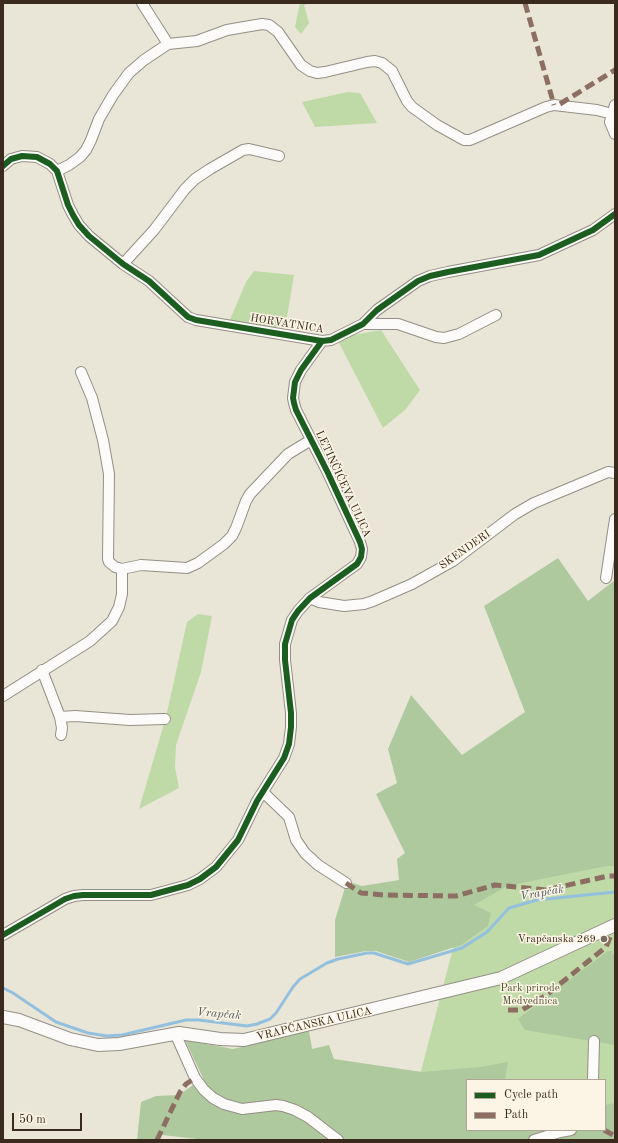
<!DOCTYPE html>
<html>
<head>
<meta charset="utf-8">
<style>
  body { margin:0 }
  #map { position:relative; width:618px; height:1143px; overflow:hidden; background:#eae6d7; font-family:"Old Standard TT",serif }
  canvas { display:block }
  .frame { position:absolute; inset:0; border:4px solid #3b2a1e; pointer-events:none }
  .legend { position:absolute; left:466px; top:1079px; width:140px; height:52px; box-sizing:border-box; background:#fcf5e5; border:1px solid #afa495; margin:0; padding:5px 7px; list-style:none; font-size:12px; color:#3b2a1e }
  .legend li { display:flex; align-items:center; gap:8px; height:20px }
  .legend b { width:20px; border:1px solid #afa495 }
  .scale { position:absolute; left:12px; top:1113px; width:70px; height:18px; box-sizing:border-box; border:2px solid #3b2a1e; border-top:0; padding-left:5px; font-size:12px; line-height:14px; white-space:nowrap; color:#3b2a1e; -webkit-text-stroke:3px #fcf5e5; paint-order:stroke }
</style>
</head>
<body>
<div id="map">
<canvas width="618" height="1143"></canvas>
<div class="frame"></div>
<ul class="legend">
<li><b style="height:5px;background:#1b5e20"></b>Cycle path</li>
<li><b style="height:5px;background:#8d6e63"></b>Path</li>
</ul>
<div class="scale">50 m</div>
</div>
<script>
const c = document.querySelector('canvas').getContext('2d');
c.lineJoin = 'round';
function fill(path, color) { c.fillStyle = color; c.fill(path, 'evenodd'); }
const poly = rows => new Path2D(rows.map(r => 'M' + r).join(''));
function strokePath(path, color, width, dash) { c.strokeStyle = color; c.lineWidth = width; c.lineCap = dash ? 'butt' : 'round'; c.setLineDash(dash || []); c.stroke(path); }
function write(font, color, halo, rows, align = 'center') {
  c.font = font + ' "Old Standard TT",serif'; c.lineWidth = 3; c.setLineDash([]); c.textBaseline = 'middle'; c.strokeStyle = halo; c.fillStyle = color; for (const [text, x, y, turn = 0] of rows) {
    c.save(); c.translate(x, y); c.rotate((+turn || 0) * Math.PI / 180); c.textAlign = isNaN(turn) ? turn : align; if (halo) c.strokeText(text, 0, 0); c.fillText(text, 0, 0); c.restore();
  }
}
const green = poly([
  [300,3,312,3,304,5,309,23,301,34,295,27],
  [348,92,360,93,377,123,315,127,302,102],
  [254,271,294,275,286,323,271,329,229,322,246,282],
  [381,330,420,390,406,409,383,428,338,341,353,335],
  [198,614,212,616,201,672,176,745,175,767,179,788,139,809,166,717,187,622],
  [615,694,615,1140,403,1140,488,814],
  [467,1080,605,1080,605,1130,467,1130]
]);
const forest = poly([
  [558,558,588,601,615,580,615,866,607,866,507,886,474,905,491,913,488,926,461,945,409,962,376,951,366,951,335,957,335,920,347,881,362,886,399,880,397,859,405,853,376,794,397,783,388,749,411,695,462,755,525,712,484,606],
  [608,951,613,951,612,954,615,954,615,1045,525,1030,518,1019],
  [309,1031,312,1049,329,1045,334,1059,422,1072,480,1067,508,1062,505,1080,467,1080,467,1130,605,1130,605,1105,615,1103,615,1140,206,1140,162,1135,155,1140,137,1140,141,1102,156,1096,179,1095,203,1078,185,1040,233,1049]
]);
const stream = poly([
  [3,988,13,993,56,1022,88,1033,107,1036,122,1035,186,1020,199,1020,247,1026,257,1024,270,1019,276,1013,293,987,300,979,327,963,338,959,367,953,374,953,408,964,462,948,487,932,509,908,537,900,615,892]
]);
const minor = poly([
  [142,3,168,44],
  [615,105,610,122,615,134],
  [3,166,11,159,22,156,37,157,50,164,57,171,68,205,73,215,79,225,89,236,123,264,149,281,188,317,196,320,322,341,331,340,363,324,377,310,418,281,430,276,448,272,539,255,593,230,615,214],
  [57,171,69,165,80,157,86,150,91,140,99,119,113,95,129,73,144,60,168,44,197,41,227,30,262,24,269,25,278,32,301,65,310,71,317,73,325,72,367,62,375,61,382,63,392,71,407,101,412,107,437,125,464,140,470,140,546,107,554,105,597,110,612,114],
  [123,264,154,230,185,189,195,179,210,169,243,150,249,149,279,156],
  [363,324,398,324,436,337,444,338,459,334,496,315],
  [81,372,92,398,103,440,109,474,108,559,109,562,115,567,122,569],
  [606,578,615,519],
  [310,598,319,602,344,606,364,604,373,601,412,584,453,561,515,514,534,503,608,472,615,473],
  [42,670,60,717,62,728,61,735],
  [3,696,90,641,112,621,119,607,122,594,122,569,141,565,187,568,198,563,224,544,232,536,236,528,246,501,250,494,288,454,311,440],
  [60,717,75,716,130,720,165,719],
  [263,792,289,817,296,840,305,853,318,865,346,883],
  [3,935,48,909,65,899,74,896,83,895,151,895,188,885,200,879,216,867,238,840,257,801,284,758,289,744,291,727,291,713,285,660,285,644,292,620,298,611,310,598,357,564,361,557,362,549,360,542,327,471,296,410,294,403,293,398,295,382,301,370,322,341],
  [175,1033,195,1078,204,1090,213,1098,224,1104,242,1109,276,1105,283,1106,295,1110,308,1117,338,1140],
  [593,1080,594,1041],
  [534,1140,560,1132,571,1130]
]);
const tertiary = poly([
  [3,1017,19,1020,70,1039,98,1045,119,1044,179,1033,220,1039,244,1040,501,978,615,925]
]);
const quiet = poly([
  [525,3,554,105],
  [560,104,615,70],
  [346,883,361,893,384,895,456,896,495,885,546,890,608,876,615,876],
  [508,1010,522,1010,545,996,606,947,611,935],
  [604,1130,615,1136],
  [157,1140,180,1092,186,1084,195,1078]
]);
const cycleway = poly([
  [3,166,11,159,22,156,37,157,50,164,57,171,68,205,73,215,79,225,89,236,123,264,149,281,188,317,196,320,322,341,331,340,363,324,377,310,418,281,430,276,448,272,539,255,593,230,615,214],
  [3,935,48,909,65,899,74,896,83,895,151,895,188,885,200,879,216,867,238,840,257,801,284,758,289,744,291,727,291,713,285,660,285,644,292,620,298,611,310,598,357,564,361,557,362,549,360,542,327,471,296,410,294,403,293,398,295,382,301,370,322,341]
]);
const markers = [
  [604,939,4,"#786c5f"]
];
const streetNames = [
  ["HORVATNICA",287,324,9],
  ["LETINČIĆEVA ULICA",343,484,65],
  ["SKENDERI",465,550,-35],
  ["VRAPČANSKA ULICA",314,1024,-13]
];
const poiNames = [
  ["Vrapčanska 269",596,939]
];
const parkNames = [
  ["Park prirode",530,988],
  ["Medvednica",530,1001]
];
const waterNames = [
  ["Vrapčak",542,893,-10],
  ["Vrapčak",219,1014,5]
];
fill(green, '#bfdaa7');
fill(forest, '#aec99d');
strokePath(stream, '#94c0df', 3);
strokePath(minor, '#948f85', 12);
strokePath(tertiary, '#948f85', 14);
strokePath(minor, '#fcfbf9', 10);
strokePath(tertiary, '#fcfbf9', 12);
strokePath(quiet, '#8d6e63', 5, [10, 5]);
strokePath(cycleway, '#1b5e20', 6);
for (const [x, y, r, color] of markers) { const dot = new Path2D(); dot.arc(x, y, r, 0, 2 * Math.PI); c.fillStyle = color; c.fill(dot); strokePath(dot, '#fcf5e5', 1.5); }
write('11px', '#3b2a1e', '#fcf5e5', streetNames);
write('11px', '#3b2a1e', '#fcf5e5', poiNames, 'right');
write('11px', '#535436', '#fcf5e5', parkNames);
write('italic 12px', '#4d5963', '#fcf5e5', waterNames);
</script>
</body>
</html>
